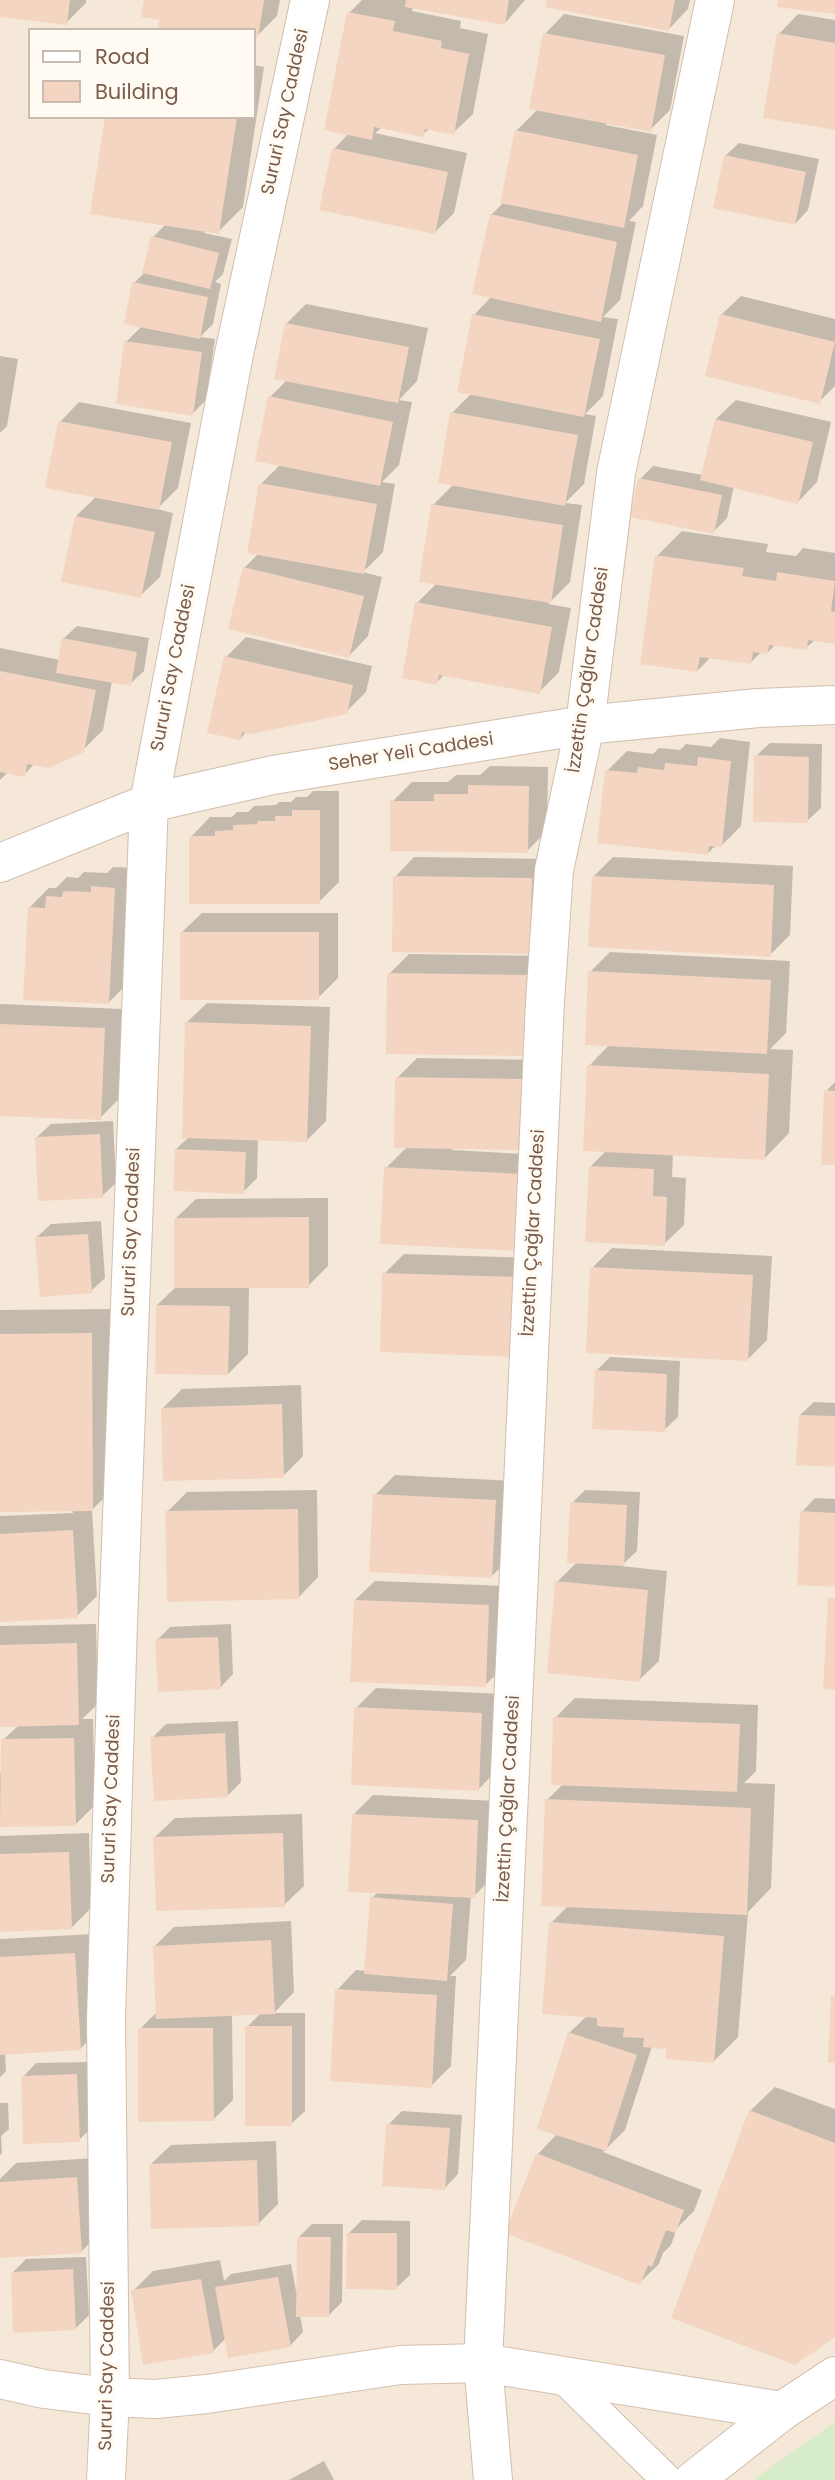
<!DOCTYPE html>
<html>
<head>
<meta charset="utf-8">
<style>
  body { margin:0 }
  #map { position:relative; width:835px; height:2480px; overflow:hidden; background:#fdf6eb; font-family:Poppins,sans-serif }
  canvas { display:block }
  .legend { position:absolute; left:28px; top:28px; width:228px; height:91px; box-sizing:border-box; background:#fffaf2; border:2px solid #cabbb0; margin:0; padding:9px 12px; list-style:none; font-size:21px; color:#7a5c4c }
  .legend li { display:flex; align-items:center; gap:14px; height:35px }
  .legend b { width:35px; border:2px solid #cabbb0 }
</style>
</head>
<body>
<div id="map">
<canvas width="835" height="2480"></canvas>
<ul class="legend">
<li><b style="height:9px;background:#fff"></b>Road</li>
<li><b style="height:19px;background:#f4d5c1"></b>Building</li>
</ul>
</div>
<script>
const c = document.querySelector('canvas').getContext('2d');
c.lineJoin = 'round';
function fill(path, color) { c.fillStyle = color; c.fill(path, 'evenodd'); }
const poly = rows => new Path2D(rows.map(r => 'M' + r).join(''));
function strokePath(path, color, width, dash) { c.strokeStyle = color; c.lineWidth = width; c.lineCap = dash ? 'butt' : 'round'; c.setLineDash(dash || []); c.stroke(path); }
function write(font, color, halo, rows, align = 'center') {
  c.font = font + ' Poppins,sans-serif'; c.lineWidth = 6; c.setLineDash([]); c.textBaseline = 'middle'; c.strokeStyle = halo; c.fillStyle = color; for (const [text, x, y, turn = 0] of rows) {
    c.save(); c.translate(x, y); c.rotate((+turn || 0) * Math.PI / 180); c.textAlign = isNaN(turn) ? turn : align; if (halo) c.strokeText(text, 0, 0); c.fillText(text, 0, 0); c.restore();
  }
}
const residential = poly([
  [0,0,835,0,835,2480,0,2480],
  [30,30,254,30,254,117,30,117]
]);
const green = poly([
  [835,2422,835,2480,753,2480]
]);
const shadow = poly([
  [0,0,86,0,86,3,66,23,0,15],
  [146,0,280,0,277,16,257,36,254,35,254,30,173,30,160,28,161,19],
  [362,0,525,0,505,23,413,7,412,11,461,21,460,28,488,34,473,114,453,133,429,129,422,135,382,127,375,133,467,153,454,213,435,232,334,149,349,133,349,13],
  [548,0,690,0,688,9,669,29],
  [564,14,684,36,670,110,650,130,607,122,606,125,657,135,643,206,629,221,636,222,620,300,603,317,618,319,603,396,585,414,596,416,584,484,565,503,582,505,570,582,548,604,571,608,559,672,539,692,445,674,436,683,417,603,437,583,433,505,454,484,452,413,472,393,474,315,492,296,491,215,502,204,516,131,538,109,545,34],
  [798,14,835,20,835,128,779,34],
  [254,65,264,67,243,207,218,232,205,230,204,233,232,239,223,274,215,282,221,284,213,324,200,337,215,339,206,400,192,414,126,342,142,326,134,283,145,272,153,237,166,224,107,117,254,117],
  [739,143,819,159,808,210,795,224,725,156],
  [741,296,835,319,835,386,819,402,721,315],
  [306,304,428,328,417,381,399,400,412,402,399,465,382,482,395,484,383,552,363,572,382,577,368,636,349,656,244,568,259,553,261,484,281,464,270,397,287,380,286,324],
  [0,356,18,359,7,426,0,433],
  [736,400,831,422,817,482,798,502,734,486,727,518,713,532,640,479,653,466,703,475,716,419],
  [79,402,191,423,178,488,157,509,173,513,160,577,140,596,76,516,97,496,60,422],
  [682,531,768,544,766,552,796,556,803,548,835,553,835,643,815,640,806,648,776,644,767,653,761,652,751,662,711,657,697,671,657,556],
  [77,626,149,638,144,671,130,684,112,681,103,730,82,751,35,763,24,775,8,772,0,780,0,648,60,660,63,639],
  [246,637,372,666,366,692,346,712,247,731,240,739,226,657],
  [720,738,750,742,741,826,721,846,716,845,707,854,607,771,627,751,653,754,659,748,680,750,686,744,711,747],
  [770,743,822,744,821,808,807,821,756,756],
  [490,766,548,767,547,831,527,851,392,802,412,782,448,782,456,775,480,775],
  [313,791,339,791,339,882,319,902,191,837,210,817,232,817,237,812,248,812,254,806,276,805,279,802,291,802,296,797,307,797],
  [414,857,550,859,530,952,395,877],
  [613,857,793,866,790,935,770,955,593,877],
  [113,867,134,868,128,983,108,1003,29,908,49,888,56,888,67,877,78,878,84,872,107,873],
  [202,913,338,913,338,978,318,998,182,932],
  [610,952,790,961,786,1033,770,1049,793,1050,789,1133,765,1158,673,1153,672,1177,686,1178,684,1225,664,1244,590,1167,607,1150,589,1066,610,1044,590,972],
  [409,954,548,956,547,1035,389,974],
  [207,1003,330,1007,326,1121,307,1140,258,1139,257,1178,243,1192,176,1149,189,1137,187,1022],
  [0,1004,123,1009,120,1098,100,1118,0,1114],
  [417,1058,543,1060,453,1147,452,1150,542,1155,539,1229,386,1168,407,1147,397,1078],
  [835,1082,835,1164,826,1091],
  [113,1121,116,1183,102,1196,37,1137,51,1124],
  [328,1198,328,1266,308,1286,249,1286,248,1354,228,1374,157,1305,176,1287,176,1218,196,1199],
  [101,1221,105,1278,91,1291,37,1237,51,1224],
  [612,1248,772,1256,767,1340,748,1359,592,1268],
  [404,1254,536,1258,515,1355,384,1274],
  [116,1309,117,1485,92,1510,97,1596,77,1616,0,1620,0,1516,73,1513,72,1509,0,1510,0,1310],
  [610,1357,680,1361,678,1417,664,1430,596,1371],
  [301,1385,303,1456,283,1476,163,1408,182,1389],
  [814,1402,835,1403,835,1465,800,1415],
  [395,1475,515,1481,511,1557,492,1576,375,1495],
  [317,1490,318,1577,299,1597,167,1512,187,1492],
  [585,1490,640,1492,637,1551,621,1566,667,1571,659,1661,639,1680,557,1582,577,1562,572,1503],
  [815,1498,835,1499,835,1585,802,1512],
  [375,1581,508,1586,505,1666,485,1685,355,1600],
  [96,1624,98,1704,82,1719,93,1719,95,1805,76,1824,0,1826,0,1773,4,1769,3,1740,19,1725,0,1725,0,1626],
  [231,1624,233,1674,220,1688,157,1640,170,1627],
  [376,1688,501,1694,498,1769,479,1789,356,1708],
  [575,1698,758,1705,756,1771,744,1783,775,1784,771,1888,748,1912,738,2037,713,2062,668,2047,652,2046,625,2130,603,2152,702,2190,694,2211,677,2228,671,2245,663,2253,659,2264,639,2283,508,2232,538,2154,557,2134,569,2033,587,2016,551,1923,568,1906,547,1800,563,1784,555,1718],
  [238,1721,241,1782,227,1796,152,1738,166,1724],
  [373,1795,497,1801,494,1876,474,1896,471,1896,466,1960,450,1976,456,1976,451,2066,431,2086,337,1990,356,1970,366,1971,372,1898,379,1891,353,1815],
  [302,1814,304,1886,284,1905,155,1837,175,1818],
  [89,1833,91,1908,71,1928,0,1930,0,1836],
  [291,1921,294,1992,274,2013,305,2013,305,2111,291,2124,247,2027,261,2013,232,2014,233,2100,213,2120,140,2029,158,2011,155,1946,174,1927],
  [94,1934,100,2029,80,2049,5,2053,6,2071,0,2077,0,1939],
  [90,2062,93,2126,79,2140,23,2077,36,2063],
  [775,2087,835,2109,835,2336,750,2111],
  [0,2103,8,2103,9,2129,1,2136,2,2153,0,2155],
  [402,2111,462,2115,458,2174,445,2188,388,2125],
  [276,2141,278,2204,258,2224,151,2164,171,2145],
  [96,2158,101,2231,82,2251,0,2232,0,2179,16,2163],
  [362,2220,410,2221,410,2275,396,2288,348,2234],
  [312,2224,343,2224,342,2302,329,2315,300,2315,303,2332,290,2346,226,2338,213,2351,133,2291,153,2271,220,2260,224,2281,231,2274,291,2264,296,2291,298,2291,299,2237],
  [86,2257,89,2315,75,2329,13,2272,26,2259],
  [324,2461,334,2480,289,2480]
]);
const building = poly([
  [0,0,70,0,67,25,0,17],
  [144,0,264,0,258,38,254,37,254,30,158,29,159,20,141,17],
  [406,0,509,0,505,25,405,7],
  [547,0,675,0,669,31,545,7],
  [778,0,835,0,835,14,777,7],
  [347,12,395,21,393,31,442,41,441,48,469,54,454,135,425,129,423,137,374,127,372,140,324,130],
  [543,33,665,55,651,132,529,109],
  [777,33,835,43,835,130,763,118],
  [105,117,237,117,219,234,90,214],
  [515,130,638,155,624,228,500,203],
  [332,148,448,172,435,234,319,210],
  [724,155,806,172,795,225,713,208],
  [490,214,617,242,601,322,472,294],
  [151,236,219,253,210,289,142,273],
  [132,282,208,297,200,339,124,324],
  [472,314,600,339,584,417,457,392],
  [720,314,835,342,820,404,705,376],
  [285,323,409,347,398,403,274,379],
  [124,341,202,352,193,416,116,404],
  [268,396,393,422,380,486,255,461],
  [450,412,578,435,565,506,438,483],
  [715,419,813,442,798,504,700,480],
  [58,421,172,442,159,510,45,488],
  [638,478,722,495,714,534,630,517],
  [259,483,377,504,364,574,247,553],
  [431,504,563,525,551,603,419,582],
  [75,516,155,532,141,598,61,582],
  [655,555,744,568,742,576,776,581,777,572,835,581,831,611,835,612,835,644,808,640,807,650,769,645,768,654,753,652,751,664,700,657,697,672,640,664],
  [243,567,364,596,349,658,228,629],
  [415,602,552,627,540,694,439,675,437,685,402,678],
  [62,638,137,652,131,686,56,673],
  [224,656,353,685,347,714,252,734,242,732,240,740,207,733],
  [0,671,96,690,84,752,49,768,27,764,25,777,0,772],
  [754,755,809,757,808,823,753,822],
  [698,757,731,761,722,847,709,846,708,855,597,843,605,770,637,773,638,767,664,770,665,763,697,766],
  [468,785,529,786,528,853,390,851,390,801,434,801,434,794,468,794],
  [292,810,320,810,320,904,189,904,189,836,215,836,215,831,233,830,233,825,257,824,258,821,275,821,275,816,292,816],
  [393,876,532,878,530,954,392,952],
  [592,876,774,885,771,957,588,947],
  [91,886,115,888,109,1004,23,1000,28,907,45,908,46,896,62,897,63,891,91,892],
  [180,932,319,932,319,1000,180,1000],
  [588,971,771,980,767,1054,585,1045],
  [387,973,529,975,528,1056,386,1054],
  [185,1022,311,1026,307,1142,182,1138],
  [0,1024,105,1028,101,1120,0,1116],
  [587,1065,769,1074,765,1160,583,1151],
  [395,1077,524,1079,524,1150,394,1148],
  [824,1090,835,1091,835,1165,821,1165],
  [100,1134,103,1198,38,1201,35,1137],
  [175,1149,246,1152,244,1194,173,1191],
  [589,1166,654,1169,653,1196,667,1197,665,1246,585,1242],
  [384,1167,523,1174,520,1251,380,1244],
  [309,1217,309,1288,174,1288,174,1218],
  [88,1234,92,1293,40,1297,35,1237],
  [590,1267,753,1275,748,1361,586,1353],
  [382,1273,517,1277,516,1357,380,1352],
  [156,1305,230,1306,228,1375,155,1374],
  [92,1333,93,1511,0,1512,0,1334],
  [595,1370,667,1374,665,1432,592,1429],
  [282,1404,284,1478,163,1481,161,1408],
  [799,1415,835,1416,835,1467,796,1465],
  [373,1494,496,1500,492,1578,369,1572],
  [570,1502,627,1505,624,1566,567,1563],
  [298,1509,299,1599,167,1602,165,1511],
  [800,1511,835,1513,835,1587,797,1585],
  [73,1530,78,1618,0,1622,0,1534],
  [555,1581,648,1590,640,1682,547,1673],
  [828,1597,835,1598,835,1690,823,1689],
  [354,1600,489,1605,486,1687,350,1682],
  [218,1637,221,1689,158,1692,155,1639],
  [77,1643,79,1725,0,1727,0,1645],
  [354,1707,482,1713,479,1791,351,1785],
  [553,1717,740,1724,737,1792,551,1785],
  [225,1733,228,1797,154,1801,150,1737],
  [74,1738,76,1826,0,1827,1,1739],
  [545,1799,751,1808,747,1915,541,1906],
  [352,1814,478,1820,475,1898,348,1892],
  [283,1833,285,1907,156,1911,153,1837],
  [69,1852,72,1929,0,1932,0,1854],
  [370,1897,453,1904,447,1981,364,1974],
  [549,1922,724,1936,714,2063,666,2059,666,2049,643,2047,644,2038,623,2037,624,2028,597,2026,597,2018,542,2014],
  [271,1940,275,2014,156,2019,153,1946],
  [75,1953,81,2050,0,2055,0,1957],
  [335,1989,437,1995,432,2088,330,2081],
  [831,1995,835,1996,835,2063,828,2063],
  [245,2026,292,2026,292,2126,245,2126],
  [138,2028,213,2028,214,2121,138,2122],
  [568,2032,637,2055,606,2151,537,2129],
  [77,2074,80,2142,23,2144,21,2076],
  [749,2110,835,2143,835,2337,795,2365,671,2318],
  [386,2124,450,2128,445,2190,382,2186],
  [536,2153,684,2210,675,2233,666,2230,652,2267,648,2265,640,2285,505,2233],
  [257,2160,259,2226,151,2229,149,2164],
  [77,2177,82,2253,0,2258,0,2182],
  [347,2233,397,2233,397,2290,346,2289],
  [297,2237,331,2237,329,2317,296,2317],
  [73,2269,76,2330,13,2333,11,2272],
  [278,2277,291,2347,228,2358,215,2287],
  [201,2279,214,2353,143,2365,131,2290]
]);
const minor = poly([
  [559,2374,667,2480]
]);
const tertiary = poly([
  [0,863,149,803,273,775,585,725,758,708,835,705],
  [106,2480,110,2397,106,2018,118,1623,149,803,233,359,310,0],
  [493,2480,483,2363,545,1002,554,870,585,725,616,473,715,0],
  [694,2480,782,2411]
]);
const secondary = poly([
  [0,2379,44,2389,110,2397,156,2399,207,2394,400,2365,483,2363,782,2411,835,2376]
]);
const streetNames = [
  ["Sururi Say Caddesi",286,112,-78],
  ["Sururi Say Caddesi",174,668,-79],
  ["İzzettin Çağlar Caddesi",589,670,-82],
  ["Seher Yeli Caddesi",411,753,-9],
  ["Sururi Say Caddesi",132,1232,-88],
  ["İzzettin Çağlar Caddesi",534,1233,-87],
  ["Sururi Say Caddesi",112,1799,-88],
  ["İzzettin Çağlar Caddesi",509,1799,-87],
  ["Sururi Say Caddesi",108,2366,-89]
];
fill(residential, '#f5e8d9');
fill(green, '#d7ecc8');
fill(shadow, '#0003');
fill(building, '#f4d5c1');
strokePath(minor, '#d1beaf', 32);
strokePath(tertiary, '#d1beaf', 40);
strokePath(secondary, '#d6c0af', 40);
strokePath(minor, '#fff', 30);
strokePath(tertiary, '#fff', 38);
strokePath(secondary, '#fff', 38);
write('18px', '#7a5c4c', '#fffaf2', streetNames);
</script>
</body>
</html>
